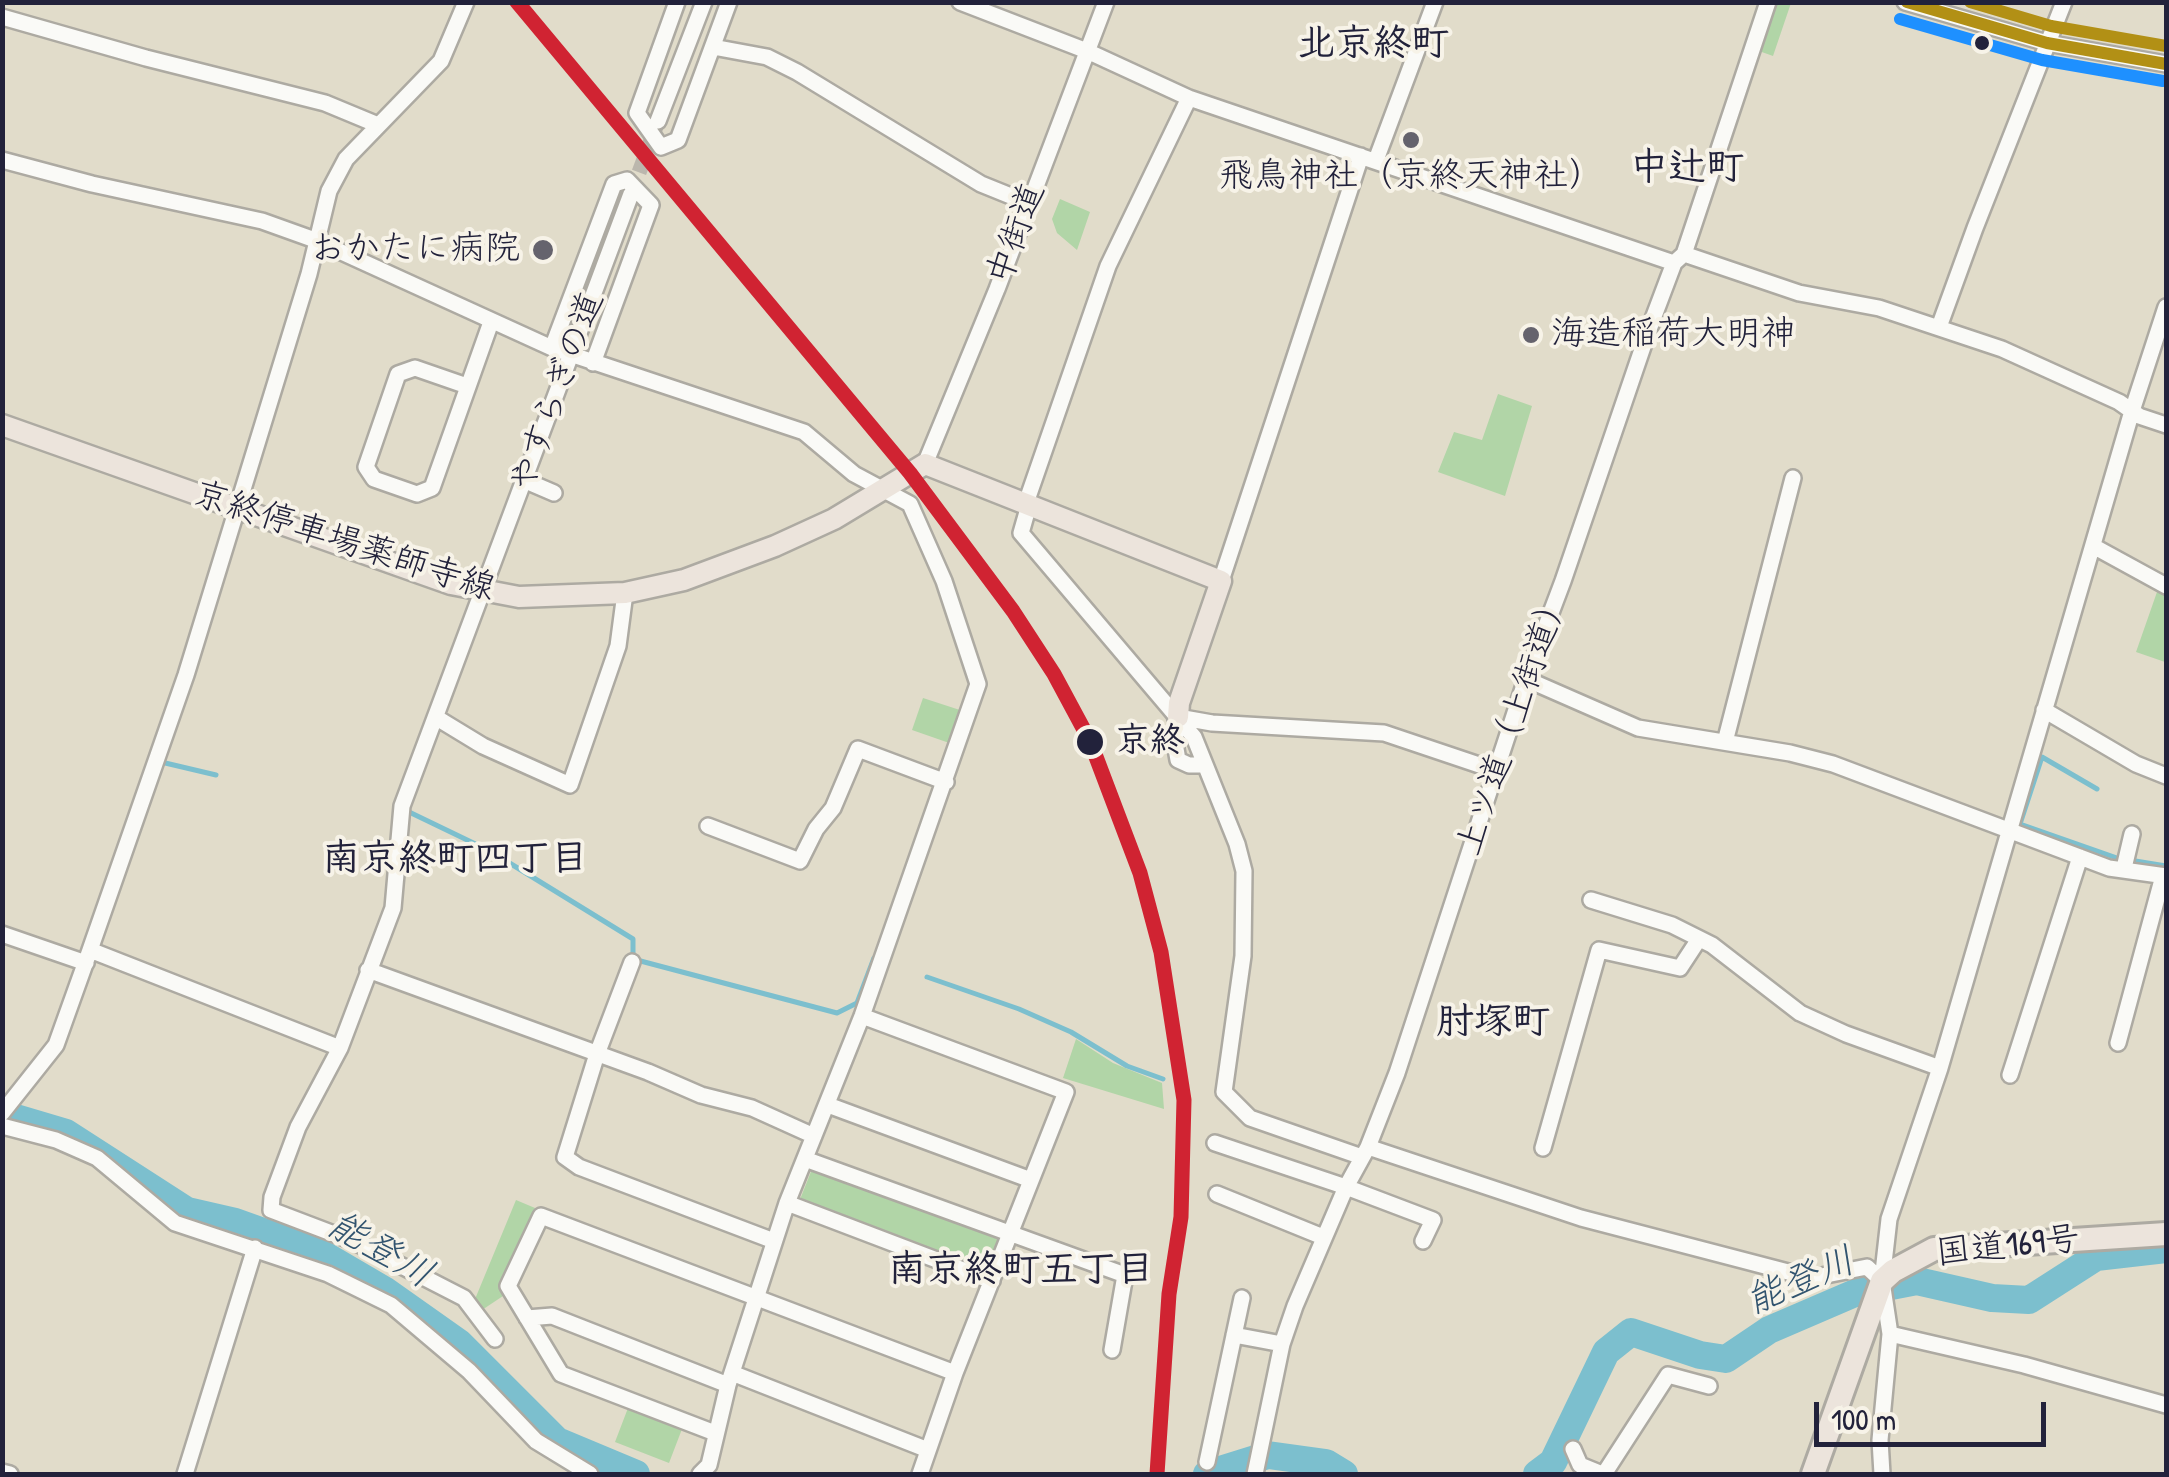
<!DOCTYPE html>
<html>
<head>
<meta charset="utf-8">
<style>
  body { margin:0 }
  #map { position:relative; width:2169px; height:1477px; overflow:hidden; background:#e1dcca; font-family:"Patrick Hand",sans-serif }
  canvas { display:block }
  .frame { position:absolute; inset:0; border:5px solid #22223b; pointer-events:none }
  .scale { position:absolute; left:1814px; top:1402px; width:232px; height:45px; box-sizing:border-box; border:5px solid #22223b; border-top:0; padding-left:12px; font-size:30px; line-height:35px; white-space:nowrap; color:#22223b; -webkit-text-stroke:8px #f7f3e8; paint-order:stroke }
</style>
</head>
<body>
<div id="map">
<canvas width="2169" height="1477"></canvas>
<div class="frame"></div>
<div class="scale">100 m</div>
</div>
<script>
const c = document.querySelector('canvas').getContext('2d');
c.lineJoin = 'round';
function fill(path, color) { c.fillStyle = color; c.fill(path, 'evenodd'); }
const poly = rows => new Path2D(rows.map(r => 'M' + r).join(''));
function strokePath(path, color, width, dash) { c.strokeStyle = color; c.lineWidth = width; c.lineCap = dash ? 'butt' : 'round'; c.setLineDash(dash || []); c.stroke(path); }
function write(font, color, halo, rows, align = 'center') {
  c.font = font + ' "Patrick Hand","Klee One",sans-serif'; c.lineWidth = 8; c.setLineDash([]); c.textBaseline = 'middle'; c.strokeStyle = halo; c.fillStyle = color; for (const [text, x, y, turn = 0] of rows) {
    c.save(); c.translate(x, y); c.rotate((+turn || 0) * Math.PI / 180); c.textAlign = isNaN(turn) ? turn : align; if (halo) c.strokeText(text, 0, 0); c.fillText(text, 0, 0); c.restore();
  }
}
const green = poly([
  [1775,3,1791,3,1773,56,1759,51],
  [1060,199,1090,212,1077,250,1057,233,1052,219],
  [1498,394,1532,406,1505,496,1438,472,1454,432,1482,440],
  [2157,592,2166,595,2165,662,2136,652],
  [923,698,966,712,955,745,912,730],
  [1076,1039,1113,1063,1162,1083,1164,1109,1063,1078],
  [812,1169,1000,1240,987,1274,799,1202],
  [516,1200,535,1208,502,1287,506,1294,479,1312,473,1304],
  [628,1408,682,1429,669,1463,615,1442]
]);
const stream = poly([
  [161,762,216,775],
  [2097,789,2042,757,2020,824,2117,858,2166,866],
  [407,811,490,851,633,939,633,959,837,1013,857,1003,874,958],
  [927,977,1019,1009,1071,1032,1127,1066,1163,1079]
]);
const river = poly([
  [2,1114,66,1133,187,1211,235,1222,319,1252,384,1290,459,1343,557,1441,636,1474],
  [1207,1474,1268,1455,1326,1463,1344,1474],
  [1537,1474,1553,1462,1606,1352,1631,1332,1700,1355,1726,1359,1769,1330,1855,1293,1917,1281,1992,1298,2029,1300,2096,1257,2166,1249]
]);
const minorTunnel = poly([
  [631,194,656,127]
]);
const minor = poly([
  [677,2,637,113,661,147,678,140,729,2],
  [960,2,1087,51,1189,98,1674,263],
  [1905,2,2047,43,2166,64],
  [2,17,146,58,325,103,378,125],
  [713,47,767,57,797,72,981,184,1028,203],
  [658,121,704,2],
  [2,160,92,184,262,221,315,240,552,348,804,432,854,474,910,504,944,581,978,684,862,1016,787,1203,728,1385,709,1465,700,1474],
  [1376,160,1435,2],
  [1684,254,1799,293,1879,308,2002,349,2119,402,2139,416,2166,425],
  [1939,327,1975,228,2064,2],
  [552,348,614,184,627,180,651,205,593,363],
  [467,386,415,368,398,374,366,467,374,479,417,494,432,488,491,322],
  [925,464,997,289,1106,2],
  [526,481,554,493],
  [1026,503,1108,266,1189,98],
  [1029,505,1021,533,1194,737,1237,844,1244,871,1243,956,1224,1092,1250,1118,1362,1157],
  [2093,546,2166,586],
  [1221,581,1361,156],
  [1526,679,1638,728,1790,753,1833,764,2109,868,2166,876],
  [2044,710,2136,764,2166,776],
  [437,718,483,746,570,785,618,646,625,593],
  [1725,742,1793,478],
  [1205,765,1189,765,1178,760,1175,743,1178,717,1212,723,1384,733,1497,771],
  [708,826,800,861,816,829,833,808,858,749,946,782],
  [2124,868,2132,834],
  [1591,900,1672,925,1712,945,1800,1013,1846,1034,1940,1068],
  [2,934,86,963],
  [90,950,340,1048],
  [632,962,597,1054,565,1157,579,1167,774,1241],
  [368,970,648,1072,701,1095,752,1108,814,1136],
  [862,1016,1066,1092,955,1373,920,1474],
  [2118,1043,2163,876],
  [2010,1075,2080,857],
  [828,1105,1031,1180],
  [2,1113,56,1045,90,950,186,675,309,274,329,191,346,159,441,61,466,2],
  [2,1126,56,1140,97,1158,175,1223,328,1274,391,1305,469,1371,536,1441,590,1474],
  [1215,1143,1346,1187,1433,1220,1423,1241],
  [1368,1147,1581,1218,1811,1278,1867,1267,1882,1281],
  [1543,1148,1599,950,1680,968,1699,939],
  [805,1159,1125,1275,1112,1350],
  [1217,1194,1323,1237],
  [787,1203,992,1281],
  [527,1318,552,1316,728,1385],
  [1890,1334,2024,1365,2166,1405],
  [1234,1335,1282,1344],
  [495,1339,464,1298,355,1242,271,1210,272,1197,298,1127,340,1048,393,908,402,806,631,194],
  [732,1373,928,1450],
  [715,1433,561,1374,508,1286,541,1216,955,1373],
  [1573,1449,1580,1465,1602,1474],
  [1207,1462,1242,1298],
  [2,1472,10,1474],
  [185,1474,255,1248],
  [1255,1474,1282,1344,1295,1306,1346,1187,1368,1147,1397,1073,1526,679,1563,581,1648,332,1674,263,1684,254,1768,2],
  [1604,1474,1668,1375,1709,1386],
  [1882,1474,1880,1440,1890,1334,1882,1281,1889,1219,1940,1068,2132,411,2166,307]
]);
const major = poly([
  [2,425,451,584,519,597,625,593,684,580,775,546,834,519,925,464,1221,581,1179,703,1178,717]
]);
const highway = poly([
  [1813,1474,1882,1281,1893,1271,1934,1249,2166,1234]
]);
const bus1 = poly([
  [1907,2,2047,43,2166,64]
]);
const bus2 = poly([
  [1900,19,2042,60,2163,81]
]);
const bus3 = poly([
  [1970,2,2051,26,2166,46]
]);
const rail1 = poly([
  [517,2,910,473,1013,611,1054,674,1090,741,1140,873,1161,952,1184,1100,1181,1217,1169,1294,1157,1474]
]);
const markers = [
  [1982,43,9,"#22223b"],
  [1411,140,10,"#65636d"],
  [543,250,12,"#65636d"],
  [1531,335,10,"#65636d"],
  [1090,742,15,"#22223b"]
];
const poiNames = [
  ["飛鳥神社（京終天神社）",1411,177],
  ["おかたに病院",520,250,"right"],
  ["海造稲荷大明神",1551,335,"left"]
];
const streetNames = [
  ["中街道",1017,234,-70],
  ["やすらぎの道",558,392,-70],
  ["京終停車場薬師寺線",344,542,18],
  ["上ツ道（上街道）",1514,722,-71],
  ["国道169号",2008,1247,-6]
];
const stopNames = [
  ["京終",1115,742]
];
const neighbourhoodNames = [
  ["北京終町",1373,45],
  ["中辻町",1687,169],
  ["南京終町四丁目",455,860],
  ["肘塚町",1493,1023],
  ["南京終町五丁目",1021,1271]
];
const waterNames = [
  ["能登川",380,1251,30],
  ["能登川",1801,1282,-23]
];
fill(green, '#b1d5a7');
strokePath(stream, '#7cbfce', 5);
strokePath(river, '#7cbfce', 28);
strokePath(minorTunnel, '#bbb7ad', 15, [15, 8]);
strokePath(minor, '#adaaa2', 20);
strokePath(major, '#adaaa2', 25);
strokePath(highway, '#adaaa2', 28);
strokePath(minor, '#fafaf7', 15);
strokePath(major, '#ece4dc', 20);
strokePath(highway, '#ece4dc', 22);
strokePath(bus1, '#b29015', 12);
strokePath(bus2, '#1e90ff', 12);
strokePath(bus3, '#b29015', 12);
strokePath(rail1, '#d02332', 15);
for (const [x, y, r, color] of markers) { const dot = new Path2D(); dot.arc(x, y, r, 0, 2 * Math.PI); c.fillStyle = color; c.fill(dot); strokePath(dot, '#f7f3e8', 4); }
write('35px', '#22223b', '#f7f3e8', poiNames);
write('35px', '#22223b', '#f7f3e8', streetNames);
write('bold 35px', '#22223b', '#f7f3e8', stopNames, 'left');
write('bold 38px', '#22223b', '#f7f3e8', neighbourhoodNames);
write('italic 38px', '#32546f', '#f7f3e8', waterNames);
</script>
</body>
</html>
